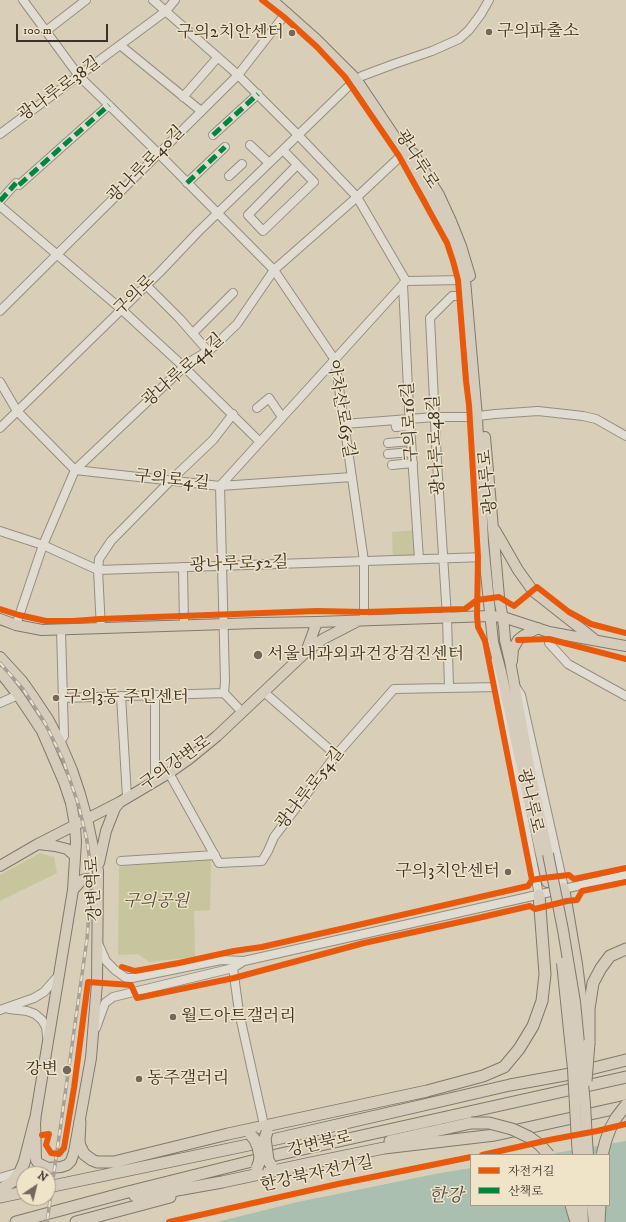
<!DOCTYPE html>
<html>
<head>
<meta charset="utf-8">
<style>
  body { margin:0 }
  #map { position:relative; width:626px; height:1222px; overflow:hidden; background:#d9cfb8; font-family:"IM FELL DW Pica","Noto Serif KR",serif }
  canvas { display:block }
  .legend { position:absolute; left:470px; top:1154px; width:140px; height:52px; box-sizing:border-box; background:#efe3c8; border:1px solid #a79b88; margin:0; padding:5px 7px; list-style:none; font-size:12px; color:#3c3029 }
  .legend li { display:flex; align-items:center; gap:8px; height:20px }
  .legend b { width:20px; border:1px solid #a79b88 }
  .north { position:absolute; left:16px; top:1166px; width:40px; height:40px; box-sizing:border-box; background:#efe3c8; border:1px solid #a79b88; border-radius:50%; rotate:35deg; font-size:11px; font-weight:700; line-height:16px; text-align:center; color:#3c3029 }
  .north::after { content:''; display:block; margin:auto; width:14px; height:18px; background:#73685b; clip-path:polygon(50% 0,100% 100%,50% 72%,0 100%) }
  .scale { position:absolute; left:16px; top:24px; width:92px; height:18px; box-sizing:border-box; border:2px solid #3c3029; border-top:0; padding-left:5px; font-size:12px; line-height:14px; white-space:nowrap; color:#3c3029; -webkit-text-stroke:3px #efe3c8; paint-order:stroke }
</style>
</head>
<body>
<div id="map">
<canvas width="626" height="1222"></canvas>
<ul class="legend">
<li><b style="height:5px;background:#e8590c"></b>자전거길</li>
<li><b style="height:5px;background:#00873e"></b>산책로</li>
</ul>
<div class="north">N</div>
<div class="scale">100 m</div>
</div>
<script>
const c = document.querySelector('canvas').getContext('2d');
c.lineJoin = 'round';
function fill(path, color) { c.fillStyle = color; c.fill(path, 'evenodd'); }
const poly = rows => new Path2D(rows.map(r => 'M' + r).join(''));
function strokePath(path, color, width, dash) { c.strokeStyle = color; c.lineWidth = width; c.lineCap = dash ? 'butt' : 'round'; c.setLineDash(dash || []); c.stroke(path); }
function write(font, color, halo, rows, align = 'center') {
  c.font = font + ' "IM FELL DW Pica","Noto Serif KR",serif'; c.lineWidth = 3; c.setLineDash([]); c.textBaseline = 'middle'; c.strokeStyle = halo; c.fillStyle = color; for (const [text, x, y, turn = 0] of rows) {
    c.save(); c.translate(x, y); c.rotate((+turn || 0) * Math.PI / 180); c.textAlign = isNaN(turn) ? turn : align; if (halo) c.strokeText(text, 0, 0); c.fillText(text, 0, 0); c.restore();
  }
}
const green = poly([
  [417,530,419,559,393,560,392,532],
  [40,853,54,857,57,873,0,901,0,875],
  [210,859,211,865,210,910,194,911,195,957,149,962,138,954,118,955,119,867,127,866]
]);
const water = poly([
  [626,1141,626,1222,217,1222,293,1203,440,1173,471,1168,471,1205,609,1205,609,1155,544,1155]
]);
const minor = poly([
  [23,0,79,76,159,154,274,270,335,360,364,561,364,621],
  [153,0,238,75,298,135,357,197,406,281],
  [46,31,86,0],
  [120,45,201,111],
  [362,76,394,64,432,51,459,39,469,30,481,14,489,0],
  [183,97,218,57],
  [0,134,166,11,175,0],
  [213,135,258,94],
  [250,145,269,163],
  [283,150,314,182,263,231,248,215,297,165],
  [229,176,242,164],
  [187,183,225,147],
  [19,185,109,105],
  [0,201,16,183],
  [0,206,121,309,184,367,260,442],
  [403,284,409,410,419,559],
  [146,285,180,319,208,351],
  [0,311,238,75,287,12],
  [193,333,233,293],
  [0,382,17,411,75,470,220,486,352,477],
  [257,408,269,398,282,417],
  [395,421,396,427,410,426],
  [344,424,435,417,469,417,495,414,538,411,583,416,596,419,626,436],
  [0,428,160,272,198,232,356,79],
  [388,443,411,441],
  [388,454,412,452],
  [392,465,413,463],
  [0,531,43,545,98,570,485,557],
  [183,567,184,625],
  [16,625,43,545,75,470,188,363,211,349,237,324,274,270,357,197,405,152],
  [101,629,98,570,99,559,111,541,171,480,213,440,233,414],
  [549,632,549,643,568,664,626,696],
  [495,661,495,670,498,687,539,895],
  [515,686,521,695,564,888],
  [449,688,447,617,437,462,430,318,452,296,466,296],
  [264,692,336,755],
  [121,696,127,797],
  [63,698,224,693],
  [0,703,18,695],
  [242,712,224,693,225,681,220,486,406,281,465,280],
  [60,742,64,736,61,630],
  [169,773,219,863,262,861,268,851,274,837,336,755,394,689,498,687],
  [155,781,155,695],
  [121,861,215,855],
  [98,943,106,961,115,970,126,978,132,978,221,960,244,961,626,875],
  [233,968,239,1012,264,1125],
  [9,1009,27,1011,35,1014,42,1020,46,1027,47,1036],
  [0,1010,34,998,44,992,59,975],
  [96,1028,105,1003,113,997,233,968,244,961],
  [0,1178,20,1172]
]);
const major = poly([
  [272,0,316,39,356,79,405,152,432,199,454,249,465,280,477,417,483,543,493,642,501,672,547,882],
  [413,153,439,195,451,221,461,246,470,276],
  [485,437,499,597,504,626,505,640,510,661,530,771,548,854],
  [495,530,518,570,533,591,594,639],
  [0,619,16,625,42,630,257,623,317,622,490,616,503,617,549,632,626,646],
  [306,652,317,622],
  [0,657,22,681,34,698,48,719,60,742,72,770,80,794,87,819,98,871,97,983,91,1058,74,1152,71,1161,67,1165,61,1167,48,1168,38,1163,36,1160,35,1120,73,890,76,842,75,825,71,803,64,782,42,731,18,695,0,672],
  [512,661,513,649,518,640,523,636,538,628],
  [38,844,55,846,67,849,75,856],
  [99,863,106,831,115,808,120,802],
  [0,866,38,844,120,802,169,773,189,759,217,736,306,652,323,639,356,622],
  [564,888,577,964,582,1004,584,1047],
  [73,890,82,880,89,879,94,882,97,890],
  [587,1141,588,1155],
  [577,1142,578,1155],
  [582,1205,583,1222],
  [592,1205,594,1222]
]);
const highway = poly([
  [589,1043,589,1009,593,983,601,968,610,956,626,949],
  [80,1122,79,1141,80,1146,84,1154,92,1160,97,1162,114,1162,228,1134,427,1091,483,1076,504,1067,519,1049,533,1026,542,1001,545,974,539,895],
  [390,1141,471,1123],
  [48,1187,272,1140,510,1085,570,1074,626,1060],
  [0,1190,13,1181,20,1172,24,1163,35,1120],
  [135,1196,166,1192,222,1182,311,1163,384,1148,495,1135,626,1106],
  [0,1197,24,1192],
  [571,1205,576,1222],
  [16,1222,124,1193,276,1155,626,1077],
  [76,1222,170,1197],
  [599,1222,600,1205]
]);
const rail = poly([
  [0,663,23,689,45,723,63,760,78,803,87,840,90,862,91,887,87,939,47,1222]
]);
const majorBridge = poly([
  [548,854,563,930,575,1002,585,1104,587,1141],
  [562,963,573,1069,577,1142]
]);
const highwayBridge = poly([
  [586,1081,589,1043],
  [471,1123,489,1123,512,1129,529,1137,540,1145,549,1155],
  [267,1132,265,1138,268,1160,271,1165],
  [251,1135,255,1140,258,1147,260,1157,259,1163,257,1168],
  [602,1155,606,1140,610,1129,616,1118,626,1105]
]);
const quiet = poly([
  [213,135,258,94],
  [187,183,225,147],
  [19,185,109,105],
  [0,201,16,183]
]);
const cycleway = poly([
  [0,609,19,615,46,621,73,621,100,619,317,611,364,612,465,609,477,600,499,597,514,606,537,587,569,612,591,624,626,633],
  [518,640,549,639,626,659],
  [532,880,543,878,569,875,574,879,626,868],
  [122,967,135,971,179,963,234,951,262,947,528,886,532,880,485,641,478,627,477,616,478,557,469,405,466,381,458,280,453,261,447,243,399,156,345,77,317,47,284,17,262,0],
  [42,1135,49,1134,46,1145,51,1153,59,1154,64,1148,74,1088,88,982,131,985,137,998,234,978,364,943,478,918,530,906,535,909,567,901,577,900,582,891,626,882],
  [482,1155,549,1140,597,1131,626,1124],
  [169,1222,338,1184,471,1157]
]);
const markers = [
  [489,32,4,"#73685b"],
  [292,33,4,"#73685b"],
  [258,655,5,"#73685b"],
  [56,698,4,"#73685b"],
  [508,872,4,"#73685b"],
  [173,1017,4,"#73685b"],
  [67,1070,5,"#73685b"],
  [139,1079,4,"#73685b"]
];
const poiNames = [
  ["구의파출소",497,32],
  ["구의2치안센터",284,33,"right"],
  ["서울내과외과건강검진센터",267,655],
  ["구의3동 주민센터",64,698],
  ["구의3치안센터",500,872,"right"],
  ["월드아트갤러리",181,1017],
  ["강변",58,1070,"right"],
  ["동주갤러리",147,1079]
];
const streetNames = [
  ["광나루로38길",60,90,-36],
  ["광나루로",416,160,58],
  ["광나루로40길",147,165,-45],
  ["구의로",135,296,-44],
  ["광나루로44길",184,371,-41],
  ["아차산로65길",340,409,80],
  ["구의로16길",411,422,-93],
  ["광나루로48길",437,445,-93],
  ["구의로4길",172,481,6],
  ["광나루로",489,482,-95],
  ["광나루로52길",239,565,-2],
  ["구의강변로",176,764,-35],
  ["광나루로54길",311,789,-52],
  ["광나루로",529,801,77],
  ["강변역로",95,889,-93],
  ["강변북로",320,1145,-13],
  ["한강북자전거길",317,1175,-12]
];
const parkNames = [
  ["구의공원",156,902]
];
const waterNames = [
  ["한강",446,1197]
];
fill(green, '#c6c59d');
fill(water, '#abbfb0');
strokePath(minor, '#958e80', 10);
strokePath(major, '#7f796d', 12);
strokePath(highway, '#7f796d', 13);
strokePath(minor, '#e1dcd1', 8);
strokePath(major, '#d6ccbc', 10);
strokePath(highway, '#d6ccbc', 11);
strokePath(rail, '#a6a198', 3.5);
strokePath(rail, '#efe3c8', 2, [6]);
strokePath(majorBridge, '#7f796d', 12, []);
strokePath(highwayBridge, '#7f796d', 13, []);
strokePath(majorBridge, '#d6ccbc', 10);
strokePath(highwayBridge, '#d6ccbc', 11);
strokePath(quiet, '#00873e', 5, [10, 5]);
strokePath(cycleway, '#e8590c', 6);
for (const [x, y, r, color] of markers) { const dot = new Path2D(); dot.arc(x, y, r, 0, 2 * Math.PI); c.fillStyle = color; c.fill(dot); strokePath(dot, '#efe3c8', 1.5); }
write('17px', '#3c3029', '#efe3c8', poiNames, 'left');
write('17px', '#3c3029', '#efe3c8', streetNames);
write('italic 17px', '#554c3c', '#efe3c8', parkNames);
write('italic 18px', '#4e4b43', '#efe3c8', waterNames);
</script>
</body>
</html>
